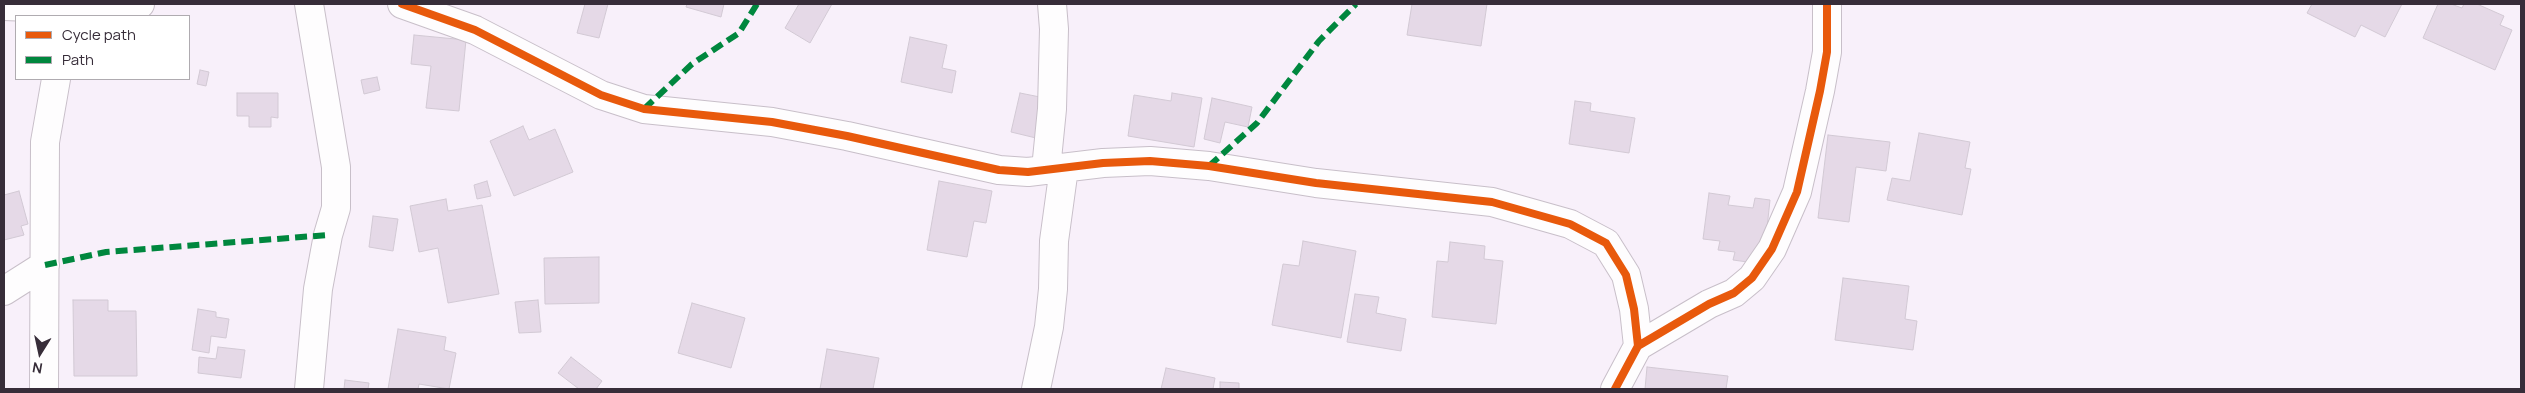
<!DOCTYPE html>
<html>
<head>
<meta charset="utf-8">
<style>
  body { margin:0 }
  #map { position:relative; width:2525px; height:393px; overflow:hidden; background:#f8f0fa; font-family:Manrope,sans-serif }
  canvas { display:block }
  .frame { position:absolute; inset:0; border:5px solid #372d39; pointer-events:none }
  .legend { position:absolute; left:15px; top:15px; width:175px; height:65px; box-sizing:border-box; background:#fff; border:1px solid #afabb0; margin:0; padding:6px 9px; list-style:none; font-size:15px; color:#372d39 }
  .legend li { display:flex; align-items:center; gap:10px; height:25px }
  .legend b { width:25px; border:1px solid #afabb0 }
  .north { position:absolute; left:15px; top:328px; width:50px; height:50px; -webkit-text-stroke:4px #fff; paint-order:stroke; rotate:190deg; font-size:14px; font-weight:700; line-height:20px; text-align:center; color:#372d39 }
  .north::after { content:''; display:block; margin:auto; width:18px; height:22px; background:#372d39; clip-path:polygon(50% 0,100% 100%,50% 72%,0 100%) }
</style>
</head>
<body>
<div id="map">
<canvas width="2525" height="393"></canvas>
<div class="frame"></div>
<ul class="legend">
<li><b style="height:6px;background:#e8590c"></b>Cycle path</li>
<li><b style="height:6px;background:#00873e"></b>Path</li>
</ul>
<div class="north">N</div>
</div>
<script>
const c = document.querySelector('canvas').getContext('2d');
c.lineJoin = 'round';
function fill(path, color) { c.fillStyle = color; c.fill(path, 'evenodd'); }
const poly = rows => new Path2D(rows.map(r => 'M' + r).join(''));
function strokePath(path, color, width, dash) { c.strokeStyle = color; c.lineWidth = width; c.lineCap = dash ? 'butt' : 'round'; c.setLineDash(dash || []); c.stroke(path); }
const building = poly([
  [585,4,608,4,599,38,577,33,585,4],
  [687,4,724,4,721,17,686,7,687,4],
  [799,4,832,4,810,43,785,28,799,4],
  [1412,4,1487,4,1481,46,1407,35,1412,4],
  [2312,4,2402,4,2385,37,2361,25,2355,37,2307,13,2312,4],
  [2438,4,2451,4,2462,8,2464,4,2477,4,2504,16,2500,25,2512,30,2495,70,2423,38,2438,4],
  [414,35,466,40,459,111,426,108,431,66,411,64,414,35],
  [910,37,947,45,942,68,956,71,952,93,901,82,910,37],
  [200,70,209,72,206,86,197,84,200,70],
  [377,77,380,90,364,94,361,80,377,77],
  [237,93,278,93,278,118,271,117,271,127,249,127,249,116,237,116,237,93],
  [1020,93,1045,98,1036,138,1011,132,1020,93],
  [1172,93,1202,98,1194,147,1128,136,1134,95,1171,101,1172,93],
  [1212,98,1252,107,1248,127,1225,122,1220,143,1204,139,1212,98],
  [1575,101,1591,103,1590,111,1635,118,1629,153,1569,144,1575,101],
  [523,126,529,140,555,129,573,172,514,196,490,141,523,126],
  [1919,133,1970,142,1965,168,1971,169,1962,215,1887,200,1892,178,1910,181,1919,133],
  [1828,135,1890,142,1886,171,1856,167,1849,222,1818,218,1828,135],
  [487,181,491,196,477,199,474,185,487,181],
  [939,181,992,191,986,223,974,221,967,257,927,250,939,181],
  [19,191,28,224,21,226,24,235,4,240,4,195,19,191],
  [1709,193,1730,196,1728,205,1753,208,1755,198,1770,200,1765,247,1755,263,1733,260,1735,252,1718,250,1720,241,1703,239,1709,193],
  [446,199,448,211,482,205,499,294,448,303,438,248,419,252,410,206,446,199],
  [373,216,398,219,393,251,369,247,373,216],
  [1303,241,1356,251,1341,338,1272,325,1283,264,1299,266,1303,241],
  [1450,242,1485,246,1484,259,1503,261,1496,324,1432,317,1437,261,1448,262,1450,242],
  [599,257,599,303,545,304,544,258,599,257],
  [1843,278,1909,286,1905,319,1917,321,1913,350,1835,340,1843,278],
  [1355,294,1379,297,1376,313,1406,319,1401,351,1347,342,1355,294],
  [73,300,108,300,108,311,136,311,137,376,74,376,73,300],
  [538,300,541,332,519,333,515,302,538,300],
  [692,303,745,318,731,368,678,353,692,303],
  [198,309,216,312,216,317,229,319,226,338,211,336,209,353,192,350,198,309],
  [398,329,446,337,444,350,456,353,449,389,419,384,418,389,388,389,398,329],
  [218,347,245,350,241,378,198,373,199,357,216,359,218,347],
  [827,349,879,358,873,389,820,389,827,349],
  [571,357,602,381,596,389,579,389,558,373,571,357],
  [1647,367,1728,376,1726,389,1645,389,1647,367],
  [1166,368,1215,378,1213,389,1161,389,1166,368],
  [345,380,369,383,368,389,344,389,345,380],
  [1220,382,1239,383,1239,389,1220,389,1220,382]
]);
const minor = poly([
  [309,4,336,167,336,208,328,235,318,289,309,389],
  [402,4,475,30,601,95,644,109,772,122,847,136,999,170,1028,172,1103,163,1150,161,1209,166,1316,183,1492,202,1570,224,1606,243,1626,275,1634,309,1638,346],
  [4,6,83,9,140,4],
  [1046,169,1052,109,1054,29,1052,4],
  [4,291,45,265],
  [44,389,45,142,56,79],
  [1036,389,1049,327,1053,289,1054,241,1064,168],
  [1615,389,1638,346,1709,304,1734,293,1752,278,1772,249,1797,192,1820,91,1827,52,1827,4]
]);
const quiet = poly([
  [644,109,692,64,739,33,757,4],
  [1209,166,1257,123,1319,41,1356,4],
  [45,265,106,252,328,235]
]);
const cycleway = poly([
  [402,4,475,30,601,95,644,109,772,122,847,136,999,170,1028,172,1103,163,1150,161,1209,166,1316,183,1492,202,1570,224,1606,243,1626,275,1634,309,1638,346],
  [1615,389,1638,346,1709,304,1734,293,1752,278,1772,249,1797,192,1820,91,1827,52,1827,4]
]);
fill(building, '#e5d9e7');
strokePath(building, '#d2c9d4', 1);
strokePath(minor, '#c8bfc9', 30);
strokePath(minor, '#fefdfe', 28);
strokePath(quiet, '#00873e', 6, [12, 6]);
strokePath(cycleway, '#e8590c', 8);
</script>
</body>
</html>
